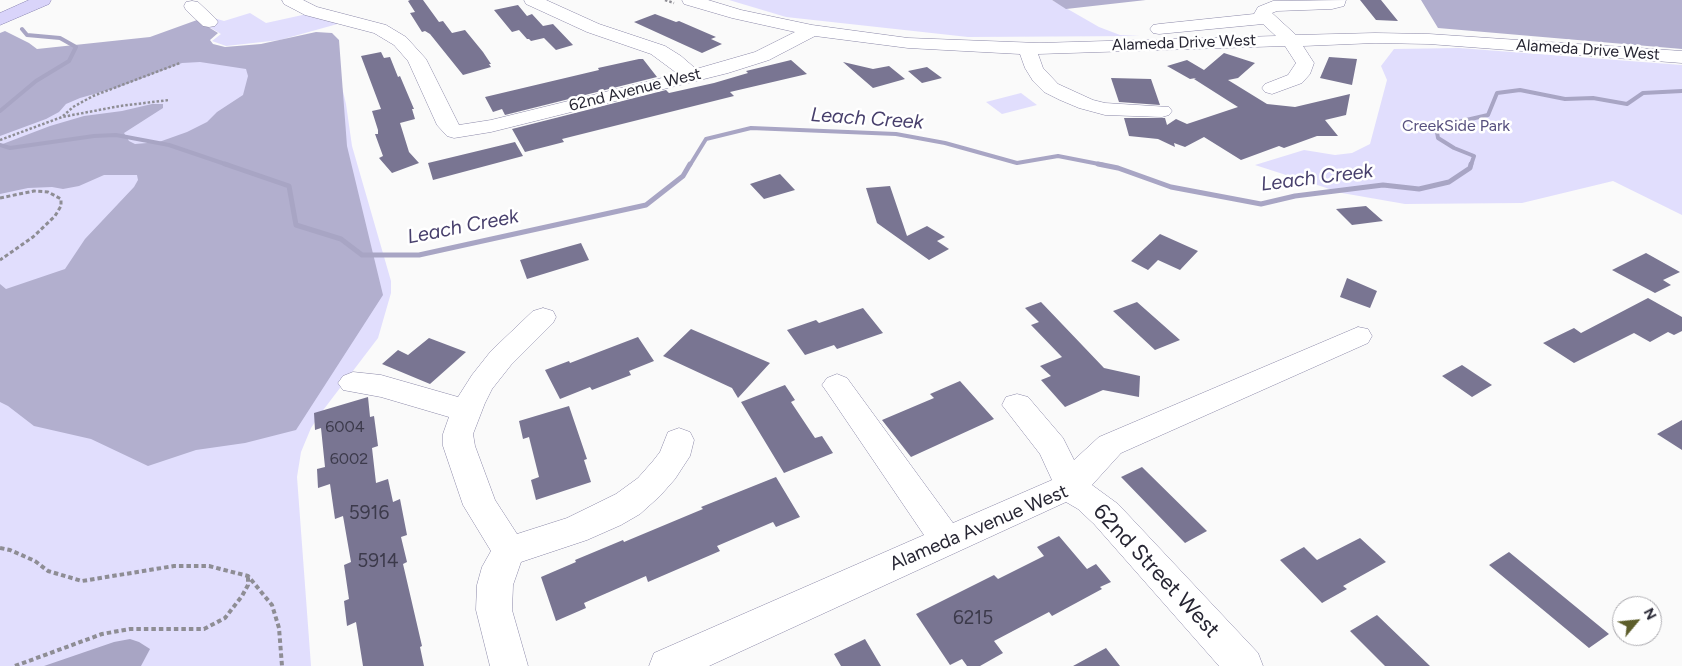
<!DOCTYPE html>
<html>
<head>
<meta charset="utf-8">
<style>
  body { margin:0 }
  #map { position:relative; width:1682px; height:666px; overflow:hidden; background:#fafafa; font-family:Figtree,sans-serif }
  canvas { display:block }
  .north { position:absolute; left:1612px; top:596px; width:50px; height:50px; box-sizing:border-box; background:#fff; border:1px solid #a9a8ad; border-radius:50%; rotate:62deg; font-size:14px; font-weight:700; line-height:20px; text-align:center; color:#272633 }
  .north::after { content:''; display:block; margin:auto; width:18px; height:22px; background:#5d5e2b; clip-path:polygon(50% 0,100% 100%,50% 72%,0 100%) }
</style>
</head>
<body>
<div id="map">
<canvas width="1682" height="666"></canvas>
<div class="north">N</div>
</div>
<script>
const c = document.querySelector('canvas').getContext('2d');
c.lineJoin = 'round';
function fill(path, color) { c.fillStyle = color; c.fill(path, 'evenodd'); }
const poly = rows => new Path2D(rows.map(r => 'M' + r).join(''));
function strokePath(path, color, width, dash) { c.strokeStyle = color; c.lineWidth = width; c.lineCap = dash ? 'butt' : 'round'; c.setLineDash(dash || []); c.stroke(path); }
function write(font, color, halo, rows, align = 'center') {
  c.font = font + ' Figtree,sans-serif'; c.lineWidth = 5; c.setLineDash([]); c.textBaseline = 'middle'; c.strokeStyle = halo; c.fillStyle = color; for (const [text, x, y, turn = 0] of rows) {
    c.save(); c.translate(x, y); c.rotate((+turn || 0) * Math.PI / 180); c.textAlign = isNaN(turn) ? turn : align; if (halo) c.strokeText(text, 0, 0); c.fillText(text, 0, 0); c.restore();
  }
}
const green = poly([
  [729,0,1052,0,1099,27,1120,35,1140,36,968,37,786,17],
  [250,13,266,23,307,14,341,23,280,40,226,46,212,41,221,34,204,24,214,18,224,21],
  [1459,48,1682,65,1682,215,1613,181,1522,203,1405,204,1342,193,1255,165,1304,150,1335,155,1352,153,1370,144,1387,80,1381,66,1394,49],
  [208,53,340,79,346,104,352,146,391,281,391,293,378,338,324,409,311,428,301,452,297,477,311,666,0,666,0,117],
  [1021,93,1037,105,1002,114,986,102]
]);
const forest = poly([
  [1052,0,1146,0,1066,9],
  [1421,0,1682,0,1682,49,1438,28],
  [197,20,218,33,210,40,213,44,225,47,261,44,316,32,332,33,339,40,347,146,383,295,296,430,245,443,196,450,148,466,91,439,34,426,8,406,0,402,0,284,6,289,65,269,85,239,134,187,138,180,137,175,104,175,79,186,63,189,52,187,28,188,0,194,0,145,50,126,84,116,122,111,152,104,163,104,163,108,124,133,129,141,135,144,159,142,187,132,207,122,217,112,243,95,248,76,246,69,200,62,182,63,119,87,80,98,66,104,59,112,46,119,0,136,0,33,5,31,29,43,37,49,150,37]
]);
const water = poly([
  [130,639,139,642,150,649,141,666,44,666,114,642]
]);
const streamFar1 = poly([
  [0,111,36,81,69,61,76,47,60,38,27,35,22,29],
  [0,145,10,148,94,136,116,135,169,145,228,165],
  [690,165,706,139,751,128,896,134,945,143,1017,163,1058,156,1104,165],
  [1471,165,1474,156,1454,148,1438,138,1436,127,1488,115,1497,93,1520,90,1565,99,1593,98,1627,104,1643,93,1682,91]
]);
const stream = poly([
  [225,164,289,186,296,225,341,239,362,255,419,255,646,205,683,176,690,164],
  [1098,164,1118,168,1171,187,1261,204,1295,196,1383,185,1419,189,1449,182,1470,168,1471,164]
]);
const building = poly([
  [410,0,423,0,439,22,443,21,452,33,465,30,483,52,491,64,489,64,491,67,463,75,430,34,425,31,422,32,410,13,415,12,408,1],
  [1360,0,1381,0,1398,21,1376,20],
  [518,5,527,16,532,14,543,26,553,24,573,45,556,50,544,38,531,41,529,39,527,39,519,30,512,32,494,10],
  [655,14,676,22,679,21,716,37,711,39,722,44,702,53,634,22],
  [381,52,384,58,390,57,398,77,400,76,414,109,412,109,415,119,400,123,409,152,419,163,392,173,379,158,383,156,375,134,378,134,378,130,372,111,381,109,361,56],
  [1224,53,1255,63,1238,78,1228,80,1267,104,1295,107,1350,94,1346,115,1325,120,1338,136,1317,136,1284,148,1279,146,1241,160,1204,137,1185,147,1174,143,1175,147,1158,139,1129,136,1124,118,1165,118,1167,125,1176,119,1187,124,1238,107,1194,79,1196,78,1190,79,1167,66,1187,60,1204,70],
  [1329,57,1357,59,1352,85,1320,78],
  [639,59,643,59,657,77,505,115,502,109,493,112,485,97,599,70,598,68],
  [791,60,807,74,730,92,734,96,562,139,564,142,525,152,512,129,666,90,669,93,714,83,748,73,746,71],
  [843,62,873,69,889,66,905,79,873,88],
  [927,67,942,78,922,83,908,71],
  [1111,78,1151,79,1160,105,1119,102],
  [515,142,523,156,433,180,428,163],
  [780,174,795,190,764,199,750,184],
  [890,186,907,236,927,226,945,237,937,241,949,249,929,260,877,223,866,188],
  [1366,206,1383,221,1352,225,1336,209],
  [1160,234,1198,251,1180,270,1158,260,1148,270,1131,261],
  [581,243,589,260,527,279,520,260],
  [1646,253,1680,272,1663,280,1671,285,1655,293,1612,270],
  [1347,278,1377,291,1370,308,1340,297],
  [1648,298,1682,317,1682,331,1674,335,1668,332,1650,342,1634,333,1574,363,1543,343,1574,328,1581,333],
  [1041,302,1104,368,1140,376,1139,397,1103,390,1065,407,1041,380,1051,376,1040,366,1062,357,1031,325,1039,322,1025,308],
  [1137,302,1180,340,1155,350,1113,311],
  [863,308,883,333,837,349,834,345,805,355,787,330,816,320,819,323],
  [691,329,770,363,738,398,732,388,663,356],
  [638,337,654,361,629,371,631,375,592,390,590,387,560,399,545,370,569,361,570,363],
  [429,338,466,352,430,384,382,364,398,350,408,355],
  [1462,365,1492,385,1472,397,1442,376],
  [960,381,994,419,911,457,882,420,934,398,930,394],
  [785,385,795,400,791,402,815,438,822,436,833,453,784,473,741,402],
  [368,397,370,417,374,416,378,446,372,448,376,483,388,479,393,502,400,499,407,535,401,537,407,562,403,564,422,646,420,647,424,666,363,666,356,622,347,626,344,601,349,599,344,565,351,562,343,516,335,519,330,484,318,488,317,469,325,467,321,428,315,430,314,413],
  [569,406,587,459,584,460,591,482,536,500,531,480,539,477,529,437,523,439,519,421],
  [1682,420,1682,450,1657,434],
  [1142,467,1207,531,1185,543,1121,477],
  [776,477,800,517,776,527,773,522,717,546,720,551,648,582,646,576,584,603,586,608,556,621,541,577,576,562,575,560,623,540,624,542,703,509,701,507],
  [1059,536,1087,569,1096,564,1111,582,1100,587,1102,589,1052,616,1049,612,994,641,1003,653,980,666,967,666,962,659,950,665,916,614,994,575,998,579,1044,556,1037,547],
  [1360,538,1386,562,1343,586,1347,589,1322,603,1280,560,1304,547,1317,560],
  [1509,552,1609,634,1589,648,1489,565],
  [1377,615,1430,666,1385,666,1350,631],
  [865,639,881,666,841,666,834,654],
  [1106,648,1120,666,1073,666]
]);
const pathFar2 = poly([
  [665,0,674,3],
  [63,116,73,107,93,96,180,63],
  [0,140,62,117,120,106,169,100]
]);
const pathFar1 = poly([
  [0,198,34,191,48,192,61,199,61,206,55,216,33,237,0,260]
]);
const path = poly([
  [0,548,10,550,35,561,48,571,82,581,174,566,209,566,248,576,272,605,279,628,282,666],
  [15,666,102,634,130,629,204,629,225,618,242,596,248,585,248,577]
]);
const minor = poly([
  [282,0,303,0,317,7,386,25,406,37,426,59,459,125,491,120,678,74,651,54,587,32,526,4,524,0,546,0,599,24,665,46,681,56,696,69,755,52,795,32,732,18,684,4,682,0,708,0,741,10,812,25,908,38,1039,43,1276,36,1263,24,1159,34,1153,33,1150,29,1153,25,1159,24,1254,14,1258,7,1273,1,1346,0,1344,6,1332,9,1277,11,1272,13,1296,35,1375,33,1429,34,1682,51,1682,63,1429,44,1375,43,1303,46,1314,63,1310,74,1302,83,1272,94,1265,92,1262,88,1265,84,1288,75,1296,63,1285,46,1038,54,1043,68,1058,84,1093,100,1105,103,1169,107,1172,111,1169,115,1162,117,1105,115,1079,108,1060,100,1044,92,1033,81,1025,68,1020,54,908,48,815,36,769,60,728,73,491,132,454,138,447,136,437,125,408,61,394,45,374,33,305,15,284,4,282,0],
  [192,1,198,2,215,18,218,22,215,26,209,27,203,26,186,10,184,6,186,2,192,1],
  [543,308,553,311,556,317,553,323,511,365,492,389,485,403,473,434,475,446,495,500,517,534,567,518,616,494,638,478,653,461,660,452,668,432,679,428,690,432,694,440,690,456,675,479,660,496,640,514,621,525,587,540,521,562,513,585,512,610,528,666,490,666,476,610,477,585,482,567,491,551,463,505,443,446,443,434,449,417,381,397,343,390,338,383,343,376,353,372,381,375,458,397,472,375,491,351,533,311,543,308],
  [1358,327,1368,329,1372,336,1368,343,1121,453,1092,485,1118,504,1258,653,1263,666,1219,666,1094,524,1078,509,1066,502,709,666,649,666,654,653,924,535,827,392,822,385,827,378,837,374,847,378,953,523,1052,480,1040,454,1002,405,1006,397,1017,394,1028,397,1063,438,1074,460,1099,437,1358,327]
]);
const major = poly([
  [29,0,51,0,49,4,0,25,0,13,29,0]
]);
const farStreetnames = [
  ["Alameda Drive West",1184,43,-2],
  ["Alameda Drive West",1588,50,4],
  ["62nd Avenue West",635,90,-14]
];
const farParknames = [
  ["CreekSide Park",1456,126]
];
const numberNames = [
  ["6004",345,427],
  ["6002",349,459]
];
const nearNumbernames = [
  ["5916",369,513],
  ["5914",378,561],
  ["6215",973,618]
];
const streetNames = [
  ["Alameda Avenue West",979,528,-23]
];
const waterNames = [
  ["Leach Creek",867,119,4],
  ["Leach Creek",1317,178,-7],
  ["Leach Creek",463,227,-11]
];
const nearStreetnames = [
  ["62nd Street West",1156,571,47]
];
fill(green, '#e1defd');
fill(forest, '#b2afce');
fill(water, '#a8a5c4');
strokePath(streamFar1, '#a8a5c4', 4);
strokePath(stream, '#a8a5c4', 5);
fill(building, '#797592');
strokePath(minor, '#8b88a8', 1);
strokePath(major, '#8a85b2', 1);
strokePath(pathFar2, '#8e8d94', 2.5, [2.5, 2]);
strokePath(pathFar1, '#8e8d94', 3, [4, 2.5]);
strokePath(path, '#8e8d94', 4, [4.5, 3]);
fill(minor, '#fff');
fill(major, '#d9d4fa');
write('16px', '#272633', '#fff', farStreetnames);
write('16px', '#57507e', '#fff', farParknames);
write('16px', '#3c3a4b', null, numberNames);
write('19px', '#3c3a4b', null, nearNumbernames);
write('19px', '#272633', '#fff', streetNames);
write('italic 20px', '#473f6c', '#fff', waterNames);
write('22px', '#272633', '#fff', nearStreetnames);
</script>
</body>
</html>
